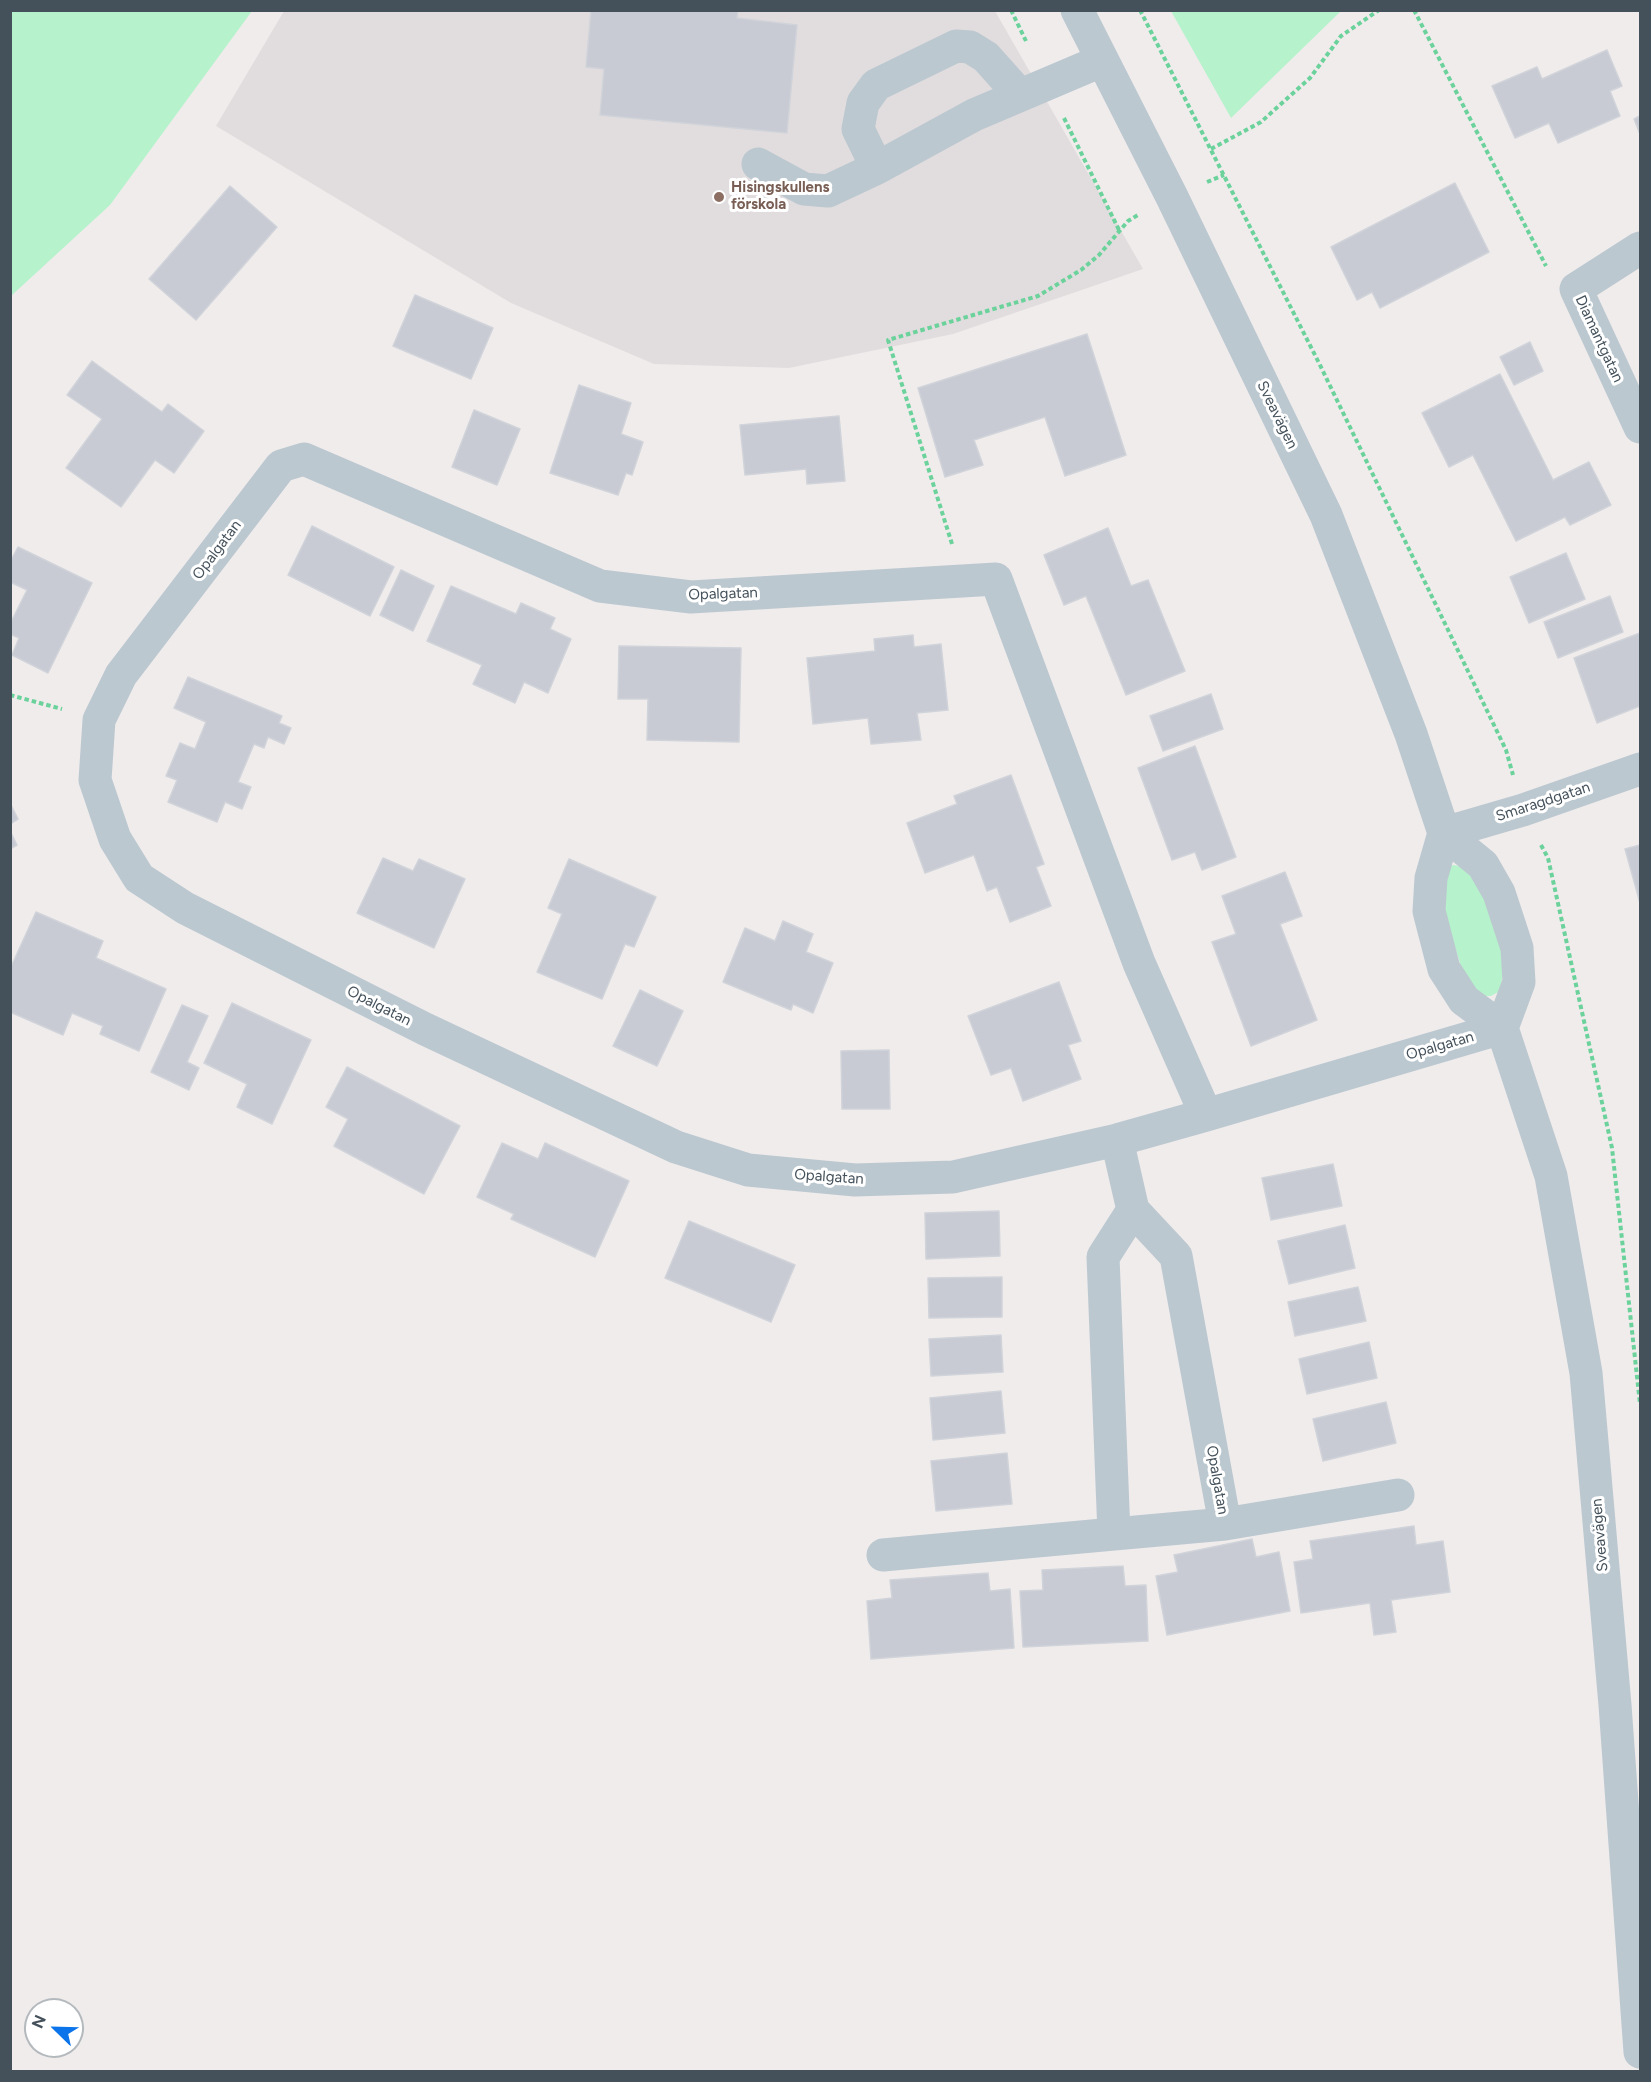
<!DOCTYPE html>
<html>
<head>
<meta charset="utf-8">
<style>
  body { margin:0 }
  #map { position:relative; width:1651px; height:2082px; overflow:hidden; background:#f0ecec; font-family:Figtree,sans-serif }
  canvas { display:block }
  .frame { position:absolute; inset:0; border:12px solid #44515b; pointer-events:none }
  .north { position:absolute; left:24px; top:1998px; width:60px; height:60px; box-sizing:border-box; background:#fff; border:2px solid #b4b9bd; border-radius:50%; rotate:293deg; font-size:16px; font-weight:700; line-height:24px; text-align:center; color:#44515b }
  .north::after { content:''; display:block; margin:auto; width:21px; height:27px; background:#0c74ea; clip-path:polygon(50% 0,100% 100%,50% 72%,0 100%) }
</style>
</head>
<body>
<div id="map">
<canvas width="1651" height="2082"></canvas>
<div class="frame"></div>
<div class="north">N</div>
</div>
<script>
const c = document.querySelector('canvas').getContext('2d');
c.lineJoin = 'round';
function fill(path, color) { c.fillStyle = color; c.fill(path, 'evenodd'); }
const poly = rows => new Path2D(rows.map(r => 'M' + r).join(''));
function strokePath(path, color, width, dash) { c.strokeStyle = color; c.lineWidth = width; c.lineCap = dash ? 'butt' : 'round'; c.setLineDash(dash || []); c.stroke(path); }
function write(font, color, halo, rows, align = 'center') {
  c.font = font + ' Figtree,sans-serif'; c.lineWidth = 6; c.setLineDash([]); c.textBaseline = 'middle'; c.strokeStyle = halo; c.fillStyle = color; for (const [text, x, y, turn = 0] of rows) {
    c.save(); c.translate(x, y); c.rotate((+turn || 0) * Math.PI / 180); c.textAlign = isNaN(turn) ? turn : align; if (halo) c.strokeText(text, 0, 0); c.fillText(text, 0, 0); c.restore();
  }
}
const education = poly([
  [284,11,995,11,1143,269,953,334,789,368,654,364,511,303,216,126]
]);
const green = poly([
  [11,10,252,11,110,205,11,296],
  [1171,11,1341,11,1231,118],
  [1454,865,1463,867,1479,883,1504,959,1504,967,1500,991,1491,996,1485,996,1478,991,1464,976,1441,901,1450,866]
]);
const building = poly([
  [591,10,738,10,737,18,797,25,787,133,600,115,604,69,586,67,591,10],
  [1607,50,1622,86,1610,91,1620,116,1558,143,1549,123,1515,138,1492,86,1537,67,1542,79,1607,50],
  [1640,116,1640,134,1634,119,1640,116],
  [1455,183,1489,252,1380,308,1372,292,1357,300,1331,247,1455,183],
  [230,186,277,227,196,320,149,279,230,186],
  [415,295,493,328,471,379,393,346,415,295],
  [1087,334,1126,455,1065,476,1045,417,974,440,983,465,945,477,918,388,1087,334],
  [1530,342,1543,371,1514,385,1500,357,1530,342],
  [92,361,162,412,168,404,204,431,174,473,155,460,121,507,66,468,102,419,67,395,92,361],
  [1500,374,1553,480,1589,462,1611,505,1570,525,1565,517,1516,541,1473,455,1449,467,1422,413,1500,374],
  [579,385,631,403,621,434,643,442,632,475,626,473,618,495,550,473,579,385],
  [474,410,520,429,497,485,452,467,474,410],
  [839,416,845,481,807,484,806,469,745,475,740,425,839,416],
  [312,526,394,567,370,616,288,575,312,526],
  [1108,528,1131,586,1148,580,1185,671,1126,695,1086,596,1064,605,1044,555,1108,528],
  [18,547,92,583,48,673,12,655,19,638,10,634,10,624,27,590,10,582,10,562,18,547],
  [1566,553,1585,599,1529,623,1510,577,1566,553],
  [401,570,434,586,413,631,380,615,401,570],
  [451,586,516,614,521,603,555,618,550,629,571,639,548,693,524,682,515,703,473,684,482,665,427,641,451,586],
  [1610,596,1623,632,1558,658,1544,622,1610,596],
  [1640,633,1640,706,1597,723,1574,658,1640,633],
  [913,635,914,647,941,644,948,710,917,713,921,740,871,744,868,718,813,724,807,658,875,651,874,639,913,635],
  [619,646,741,648,739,742,647,740,648,699,618,699,619,646],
  [188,677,282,716,279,723,291,728,284,744,268,737,264,748,254,744,238,782,251,787,242,809,225,802,217,822,168,802,177,780,166,776,180,743,195,749,206,722,174,708,188,677],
  [1211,694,1223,729,1163,751,1150,716,1211,694],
  [1195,746,1236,857,1202,870,1195,852,1172,860,1138,768,1195,746],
  [1011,775,1044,864,1036,867,1051,906,1010,922,997,887,987,891,974,855,925,873,907,823,957,804,954,796,1011,775],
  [10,803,18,819,10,824,10,803],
  [10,831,17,845,10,849,10,831],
  [1640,845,1640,903,1625,849,1640,845],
  [383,858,413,871,419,859,465,879,434,948,357,913,383,858],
  [569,859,656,897,634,947,625,944,602,999,537,972,562,914,548,908,569,859],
  [1285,872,1302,916,1280,924,1317,1020,1251,1046,1212,942,1236,934,1222,896,1285,872],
  [36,912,103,941,96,958,166,989,139,1051,100,1034,103,1026,72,1013,63,1035,10,1012,10,969,36,912],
  [783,921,813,934,806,952,833,963,813,1013,793,1004,791,1010,723,982,745,928,775,941,783,921],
  [1059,982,1081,1041,1068,1045,1081,1079,1023,1101,1011,1068,991,1075,968,1016,1059,982],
  [640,990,683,1011,657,1066,613,1046,640,990],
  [232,1003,311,1040,272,1124,237,1107,247,1084,204,1063,232,1003],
  [182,1005,208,1016,187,1062,199,1068,189,1090,151,1072,182,1005],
  [889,1050,890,1109,842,1109,841,1051,889,1050],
  [347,1067,460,1126,424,1194,334,1146,348,1119,326,1107,347,1067],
  [502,1143,538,1159,545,1143,629,1181,595,1257,511,1219,514,1214,477,1197,502,1143],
  [1333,1164,1342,1206,1271,1220,1262,1178,1333,1164],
  [999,1211,1000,1256,926,1259,925,1213,999,1211],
  [689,1221,795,1265,771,1322,665,1278,689,1221],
  [1345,1225,1355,1268,1289,1284,1278,1241,1345,1225],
  [1002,1277,1002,1317,929,1318,928,1278,1002,1277],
  [1358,1287,1366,1321,1295,1336,1288,1302,1358,1287],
  [1001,1335,1003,1372,931,1376,929,1339,1001,1335],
  [1369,1342,1377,1378,1307,1394,1299,1359,1369,1342],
  [1001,1391,1005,1433,933,1440,930,1398,1001,1391],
  [1386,1402,1396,1443,1323,1461,1313,1419,1386,1402],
  [1007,1453,1012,1504,936,1511,931,1461,1007,1453],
  [1414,1526,1416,1545,1443,1541,1450,1592,1391,1600,1396,1632,1374,1635,1370,1603,1301,1613,1294,1562,1313,1559,1310,1541,1414,1526],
  [1252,1539,1256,1557,1279,1552,1290,1611,1167,1635,1156,1576,1178,1572,1174,1555,1252,1539],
  [1123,1566,1125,1586,1146,1585,1148,1641,1023,1647,1020,1591,1043,1590,1042,1570,1123,1566],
  [988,1573,990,1591,1010,1589,1014,1648,871,1659,867,1601,892,1598,890,1580,988,1573]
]);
const path = poly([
  [1011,10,1026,41],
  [1140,10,1320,365,1506,750,1513,775],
  [1414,10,1546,266],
  [1064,118,1119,230],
  [1211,149,1261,122,1310,78,1341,36,1379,10],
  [1207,182,1224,175],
  [952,544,888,340,1038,296,1081,270,1099,255,1128,221,1138,215],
  [10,695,62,709],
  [1541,845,1548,858,1612,1148,1640,1404]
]);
const minor = poly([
  [1077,10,1172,197,1326,515,1411,734,1444,833,1483,865,1499,893,1517,948,1519,982,1502,1028],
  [758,164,804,189,828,191,877,168,974,115,1101,61],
  [877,168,858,129,863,103,876,85,956,46,970,47,986,57,1020,95],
  [1640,248,1576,289,1640,427],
  [1444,833,1431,878,1429,911,1444,969,1464,1000,1502,1028,1551,1176,1586,1373,1615,1705,1640,2052],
  [1444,833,1523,810,1640,769],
  [1206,1115,1139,963,996,579,691,597,600,586,304,459,281,466,121,675,99,720,95,780,115,839,139,878,185,908,425,1029,676,1147,748,1170,855,1180,953,1177,1117,1140,1206,1115,1502,1028],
  [1117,1140,1133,1210,1176,1256,1225,1524,1398,1495],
  [1114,1534,1225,1524],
  [883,1555,1114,1534,1103,1257,1133,1210]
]);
const markers = [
  [719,197,6,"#8d6e63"]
];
const educationNames = [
  ["Hisingskullens",731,188],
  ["förskola",731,205]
];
const streetNames = [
  ["Diamantgatan",1599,339,65],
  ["Sveavägen",1277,415,64],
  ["Opalgatan",217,550,-53],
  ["Opalgatan",723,594,-2],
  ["Smaragdgatan",1543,802,-18],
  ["Opalgatan",379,1006,27],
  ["Opalgatan",1440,1046,-16],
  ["Opalgatan",829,1177,4],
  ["Opalgatan",1217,1480,80],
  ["Sveavägen",1600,1535,-95]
];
fill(education, '#e1ddde');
fill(green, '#b6f2cb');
fill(building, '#c8cbd3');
strokePath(building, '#d0d3d9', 1.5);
strokePath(path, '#6cd29c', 4, [4.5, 3]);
strokePath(minor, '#bcc8d0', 33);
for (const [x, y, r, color] of markers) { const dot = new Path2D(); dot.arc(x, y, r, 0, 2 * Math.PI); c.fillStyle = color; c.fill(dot); strokePath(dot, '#fff', 2); }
write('bold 15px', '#785e54', '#fff', educationNames, 'left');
write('15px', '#44515b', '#fff', streetNames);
</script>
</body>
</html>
